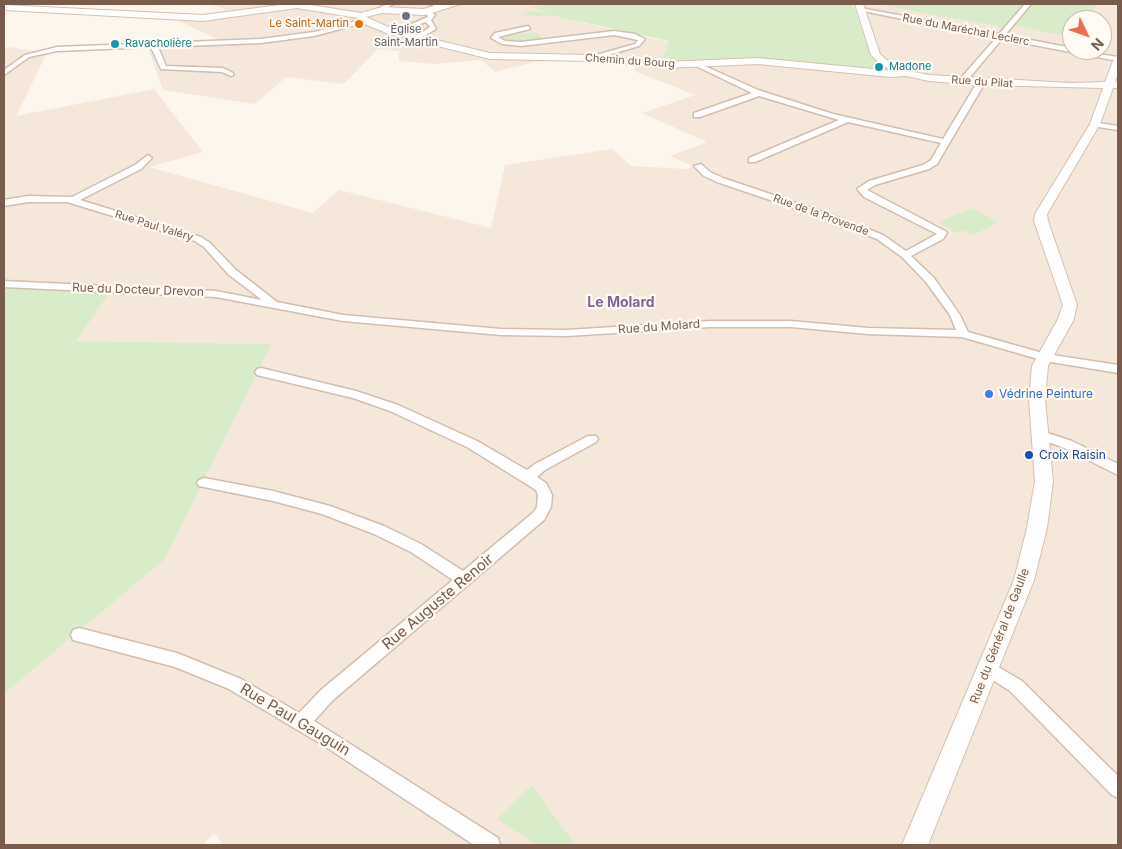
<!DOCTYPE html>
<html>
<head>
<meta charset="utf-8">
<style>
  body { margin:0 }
  #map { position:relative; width:1122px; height:849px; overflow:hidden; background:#fdf6ec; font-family:Inter,sans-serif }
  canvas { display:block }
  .frame { position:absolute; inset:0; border:5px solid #7a5c4d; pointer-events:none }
  .north { position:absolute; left:1062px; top:10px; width:50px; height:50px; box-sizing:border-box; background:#fffaf3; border:1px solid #cabbb1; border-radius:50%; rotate:132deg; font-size:14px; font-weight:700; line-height:20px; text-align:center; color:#7a5c4d }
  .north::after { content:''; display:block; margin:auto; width:18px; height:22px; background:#e76f51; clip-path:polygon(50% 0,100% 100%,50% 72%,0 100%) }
</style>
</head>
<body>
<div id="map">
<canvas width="1122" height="849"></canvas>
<div class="frame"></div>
<div class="north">N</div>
</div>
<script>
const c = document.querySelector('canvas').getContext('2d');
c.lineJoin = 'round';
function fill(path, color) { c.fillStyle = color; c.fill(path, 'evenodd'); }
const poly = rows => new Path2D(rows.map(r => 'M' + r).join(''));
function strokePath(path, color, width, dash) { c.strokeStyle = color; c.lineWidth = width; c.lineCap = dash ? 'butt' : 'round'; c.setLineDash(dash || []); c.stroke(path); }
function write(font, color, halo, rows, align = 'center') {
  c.font = font + ' Inter,sans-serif'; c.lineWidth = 4.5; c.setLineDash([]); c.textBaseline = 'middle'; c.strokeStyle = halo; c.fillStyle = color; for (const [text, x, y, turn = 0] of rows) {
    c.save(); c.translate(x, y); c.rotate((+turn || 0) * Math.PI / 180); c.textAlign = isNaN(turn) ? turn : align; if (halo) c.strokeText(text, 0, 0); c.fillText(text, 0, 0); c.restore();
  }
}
const residential = poly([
  [206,4,535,4,538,7,575,21,669,42,662,63,740,58,877,61,868,48,854,4,1118,4,1118,845,224,845,214,833,203,845,4,845,4,694,165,559,270,344,75,341,108,293,80,285,4,282,4,49,10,47,47,53,16,116,154,89,203,152,149,167,313,213,339,190,491,228,505,165,613,149,631,166,687,169,692,166,670,156,707,142,642,113,695,95,634,71,637,65,607,60,552,58,495,72,481,60,433,64,399,61,399,51,378,49,344,84,286,77,255,104,163,90,147,45,223,42,175,19,225,12,223,8],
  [1072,20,1102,20,1102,50,1072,50]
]);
const green = poly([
  [543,4,853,4,868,48,877,62,873,67,885,69,880,64,882,63,890,69,888,71,740,58,661,63,669,41,554,16,520,15,533,11,553,14,532,7],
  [890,4,1097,4,1087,20,1072,20,1072,37,1015,26,1012,29,887,6],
  [535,32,545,40,523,43,502,41,499,38,505,35,508,36],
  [971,208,999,222,973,235,962,230,958,233,938,223],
  [25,281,80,285,109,293,76,341,271,344,165,559,4,694,4,282],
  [532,785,575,845,537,845,497,819]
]);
const street = poly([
  [386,4,393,4,381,12,377,12,377,10,386,4],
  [429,4,439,4,444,6,441,8,429,4],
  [1025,4,1031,4,1005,35,1072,48,1072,50,1118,57,1118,61,1002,39,965,83,962,83,961,78,996,38,858,10,861,8,999,34,1025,4],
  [426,11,430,11,435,15,431,20,436,29,417,40,414,38,415,37,430,27,426,22,402,30,402,28,428,17,426,11],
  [365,19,367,22,314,36,261,43,158,47,166,66,223,68,233,73,233,75,231,76,222,72,161,69,151,47,57,51,29,57,4,75,4,70,25,55,57,47,261,39,314,32,365,19],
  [528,26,530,29,498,37,505,41,521,42,614,31,635,34,645,39,639,46,591,60,588,58,589,57,635,44,638,40,614,35,521,46,502,44,491,38,495,33,528,26],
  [694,63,698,63,758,90,833,114,943,139,975,86,975,82,982,80,983,86,937,164,929,169,875,185,867,190,945,231,947,233,943,239,911,256,934,278,960,315,968,332,1046,354,1118,365,1118,373,1045,361,962,337,868,334,791,327,710,327,567,336,501,335,343,321,216,297,4,287,4,281,216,291,262,300,228,274,204,247,195,241,67,202,28,202,4,206,4,200,28,196,72,197,135,165,148,155,152,158,141,169,80,200,201,237,210,243,236,270,277,302,343,315,501,329,567,330,710,321,791,321,868,328,956,330,950,315,926,282,902,257,877,239,826,219,717,182,704,176,694,166,701,164,710,172,723,178,832,215,883,235,906,251,937,234,864,197,857,189,869,181,923,165,931,160,941,143,848,122,755,162,749,162,749,158,839,120,759,96,700,117,694,117,694,113,752,93,694,65,694,63],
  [1092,122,1118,126,1118,130,1092,126,1092,122],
  [261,368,356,391,398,405,477,441,527,470,535,464,588,436,596,436,598,439,596,442,545,470,537,477,546,483,552,495,551,507,544,520,333,700,314,721,498,838,500,845,474,845,326,747,229,689,175,667,73,640,71,635,73,630,79,628,177,653,241,679,299,713,321,690,453,580,411,552,374,534,322,514,273,501,199,486,197,483,199,480,204,478,273,491,330,506,384,526,421,544,463,571,534,512,537,507,538,495,536,490,467,447,390,411,353,398,257,375,255,372,257,369,261,368],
  [1041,431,1072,441,1118,464,1118,475,1062,447,1037,438,1035,435,1041,431],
  [988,661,1022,681,1118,776,1118,798,1112,795,1010,691,982,673,980,668,982,663,988,661]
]);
const secondary = poly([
  [288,4,304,4,361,13,382,7,424,9,440,4,461,4,425,15,382,13,366,17,395,30,490,53,591,55,665,62,758,58,894,71,882,65,871,55,855,4,863,4,880,54,888,61,909,71,929,75,1071,83,1105,82,1113,61,1118,58,1118,74,1115,82,1118,82,1118,88,1113,88,1100,124,1047,214,1048,221,1077,305,1073,321,1048,366,1045,400,1053,481,1047,528,1034,580,928,845,902,845,1014,580,1027,528,1035,481,1029,400,1032,366,1057,321,1063,305,1034,221,1035,214,1090,124,1103,88,979,85,929,81,906,76,890,77,758,64,665,68,591,61,490,59,389,34,362,23,358,18,297,8,203,21,4,10,4,5,203,15,288,4]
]);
const markers = [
  [406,16,5,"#6b7280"],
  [359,24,5,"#e8710a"],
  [115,44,5,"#0f9aa8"],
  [879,67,5,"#0f9aa8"],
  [989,394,5,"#3f7fe0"],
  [1029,455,5,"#1a4fb4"]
];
const farFoodnames = [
  ["Le Saint-Martin",349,24]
];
const farWorshipnames = [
  ["Église",406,30],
  ["Saint-Martin",406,43]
];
const farStreetnames = [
  ["Rue du Maréchal Leclerc",966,30,11],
  ["Chemin du Bourg",630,61,4],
  ["Rue du Pilat",982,82,4],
  ["Rue de la Provende",821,215,20],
  ["Rue Paul Valéry",154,226,17]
];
const farCulturenames = [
  ["Ravacholière",125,44],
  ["Madone",889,67]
];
const streetNames = [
  ["Rue du Docteur Drevon",138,290,2],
  ["Rue du Molard",659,327,-4],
  ["Rue du Général de Gaulle",1000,636,-69]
];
const shopNames = [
  ["Védrine Peinture",999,394]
];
const transitNames = [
  ["Croix Raisin",1039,455]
];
const neighbourhoodNames = [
  ["Le Molard",621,303]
];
const nearStreetnames = [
  ["Rue Auguste Renoir",438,602,-40],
  ["Rue Paul Gauguin",295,720,31]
];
fill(residential, '#f5e8da');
fill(green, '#d8ecc9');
strokePath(street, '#d1beb0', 3);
strokePath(secondary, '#d6c0b0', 2);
fill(street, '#fff');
fill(secondary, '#fff');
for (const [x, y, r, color] of markers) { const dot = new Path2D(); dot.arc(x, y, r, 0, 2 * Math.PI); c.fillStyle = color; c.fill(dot); strokePath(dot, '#fffaf3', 2); }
write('11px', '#c56008', '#fffaf3', farFoodnames, 'right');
write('11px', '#5b616d', '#fffaf3', farWorshipnames);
write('11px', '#7a5c4d', '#fffaf3', farStreetnames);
write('11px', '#0d838f', '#fffaf3', farCulturenames, 'left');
write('12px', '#7a5c4d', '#fffaf3', streetNames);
write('12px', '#366cbe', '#fffaf3', shopNames, 'left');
write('12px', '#164399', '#fffaf3', transitNames, 'left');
write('bold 14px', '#846695', '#fffaf3', neighbourhoodNames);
write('15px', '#7a5c4d', '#fffaf3', nearStreetnames);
</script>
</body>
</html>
